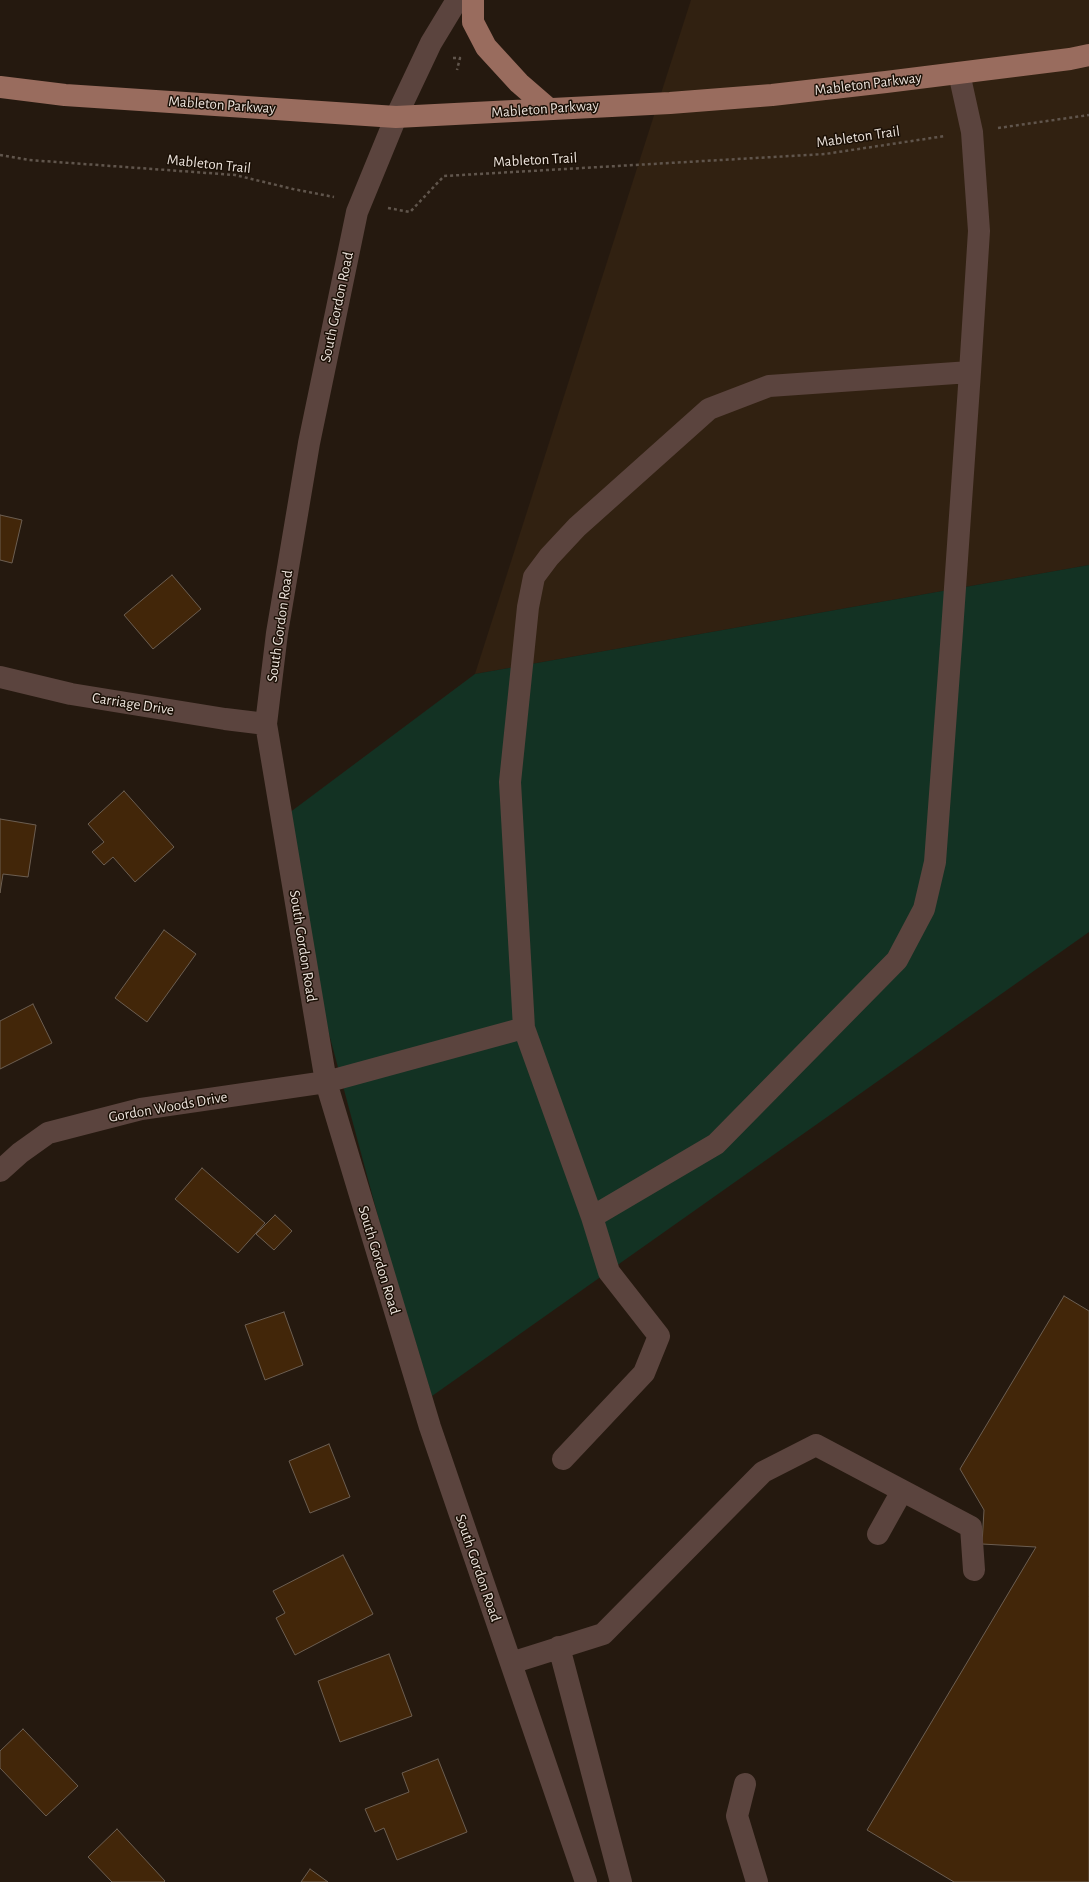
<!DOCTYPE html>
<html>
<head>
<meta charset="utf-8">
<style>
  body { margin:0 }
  canvas { display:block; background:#25190f }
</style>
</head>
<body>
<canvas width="1089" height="1882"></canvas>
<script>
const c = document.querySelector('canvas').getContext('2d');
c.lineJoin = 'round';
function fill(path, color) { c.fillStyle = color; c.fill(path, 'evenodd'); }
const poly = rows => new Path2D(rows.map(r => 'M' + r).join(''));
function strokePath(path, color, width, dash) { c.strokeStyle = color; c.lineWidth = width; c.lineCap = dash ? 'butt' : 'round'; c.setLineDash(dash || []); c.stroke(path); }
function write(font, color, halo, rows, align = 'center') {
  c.font = font + ' "Alegreya Sans",sans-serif'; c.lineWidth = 3; c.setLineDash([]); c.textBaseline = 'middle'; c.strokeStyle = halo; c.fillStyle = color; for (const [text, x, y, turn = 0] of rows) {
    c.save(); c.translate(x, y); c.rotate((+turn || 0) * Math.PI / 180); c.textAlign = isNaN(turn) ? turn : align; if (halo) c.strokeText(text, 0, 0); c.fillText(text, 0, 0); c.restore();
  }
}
const built = poly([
  [691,0,1089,0,1089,565,475,674]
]);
const green = poly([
  [1089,565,1089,932,432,1396,387,1250,273,825,475,674]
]);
const building = poly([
  [0,515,22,520,12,563,0,560,0,515],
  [172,575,201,609,153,649,124,615,172,575],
  [124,791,174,847,135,882,113,857,104,865,92,852,104,842,88,824,124,791],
  [0,819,36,825,28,877,3,874,0,893,0,819],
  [164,930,196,954,147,1022,115,998,164,930],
  [33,1004,52,1043,0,1069,0,1021,33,1004],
  [202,1168,265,1223,238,1253,175,1199,202,1168],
  [275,1215,292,1231,274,1250,256,1234,275,1215],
  [1064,1296,1089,1311,1089,1882,954,1882,867,1830,1036,1547,982,1544,984,1510,960,1469,1064,1296],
  [284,1312,303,1365,265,1380,245,1325,284,1312],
  [329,1444,350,1497,310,1513,289,1461,329,1444],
  [343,1555,373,1614,295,1655,276,1618,285,1613,273,1591,343,1555],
  [389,1654,412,1716,340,1742,318,1681,389,1654],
  [23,1729,78,1786,46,1816,0,1768,0,1751,23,1729],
  [438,1759,467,1832,397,1860,384,1828,375,1832,365,1809,409,1792,402,1773,438,1759],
  [117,1829,165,1881,164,1882,112,1882,88,1857,117,1829],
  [310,1869,328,1882,301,1882,310,1869]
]);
const path = poly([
  [453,58,460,58,457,70],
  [998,128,1089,115],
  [0,155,29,160,235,175,293,189,334,197],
  [388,208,410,212,444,176,825,154,945,136]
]);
const minor = poly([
  [457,0,431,43,396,117,357,212,309,443,277,633,266,724,326,1082,430,1427,586,1882],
  [959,73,972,132,979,231,970,372,952,631,935,862,924,909,897,960,716,1144,592,1217,524,1028,510,782,528,607,534,577,549,557,577,527,709,409,769,386,970,372],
  [0,677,71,694,225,719,266,724],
  [0,1171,20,1153,48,1133,141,1109,326,1082,524,1028],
  [563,1459,644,1373,659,1336,609,1272,592,1217],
  [878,1534,902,1491],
  [559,1647,621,1882],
  [511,1663,603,1634,763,1472,816,1445,971,1527,974,1570],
  [745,1784,737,1816,757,1882]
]);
const major = poly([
  [473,0,473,22,486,47,519,83,549,109],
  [0,87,65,95,396,117,670,103,772,95,886,82,1070,59,1089,55]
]);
const streetNames = [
  ["Mableton Parkway",868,84,-7],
  ["Mableton Parkway",222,105,4],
  ["Mableton Parkway",545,109,-4],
  ["Mableton Trail",858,137,-8],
  ["Mableton Trail",535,160,-3],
  ["Mableton Trail",209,164,6],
  ["South Gordon Road",337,307,-78],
  ["South Gordon Road",280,626,-82],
  ["Carriage Drive",133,704,9],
  ["South Gordon Road",303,946,81],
  ["Gordon Woods Drive",168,1107,-10],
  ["South Gordon Road",379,1260,73],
  ["South Gordon Road",478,1568,71]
];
fill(built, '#312111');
fill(green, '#133223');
fill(building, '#422609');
strokePath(building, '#6c5e51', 1);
strokePath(path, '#60554c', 2.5, [3, 3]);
strokePath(minor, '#5b443e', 22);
strokePath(major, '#996c5e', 22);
write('15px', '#ebe2db', '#1b1006', streetNames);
</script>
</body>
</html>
